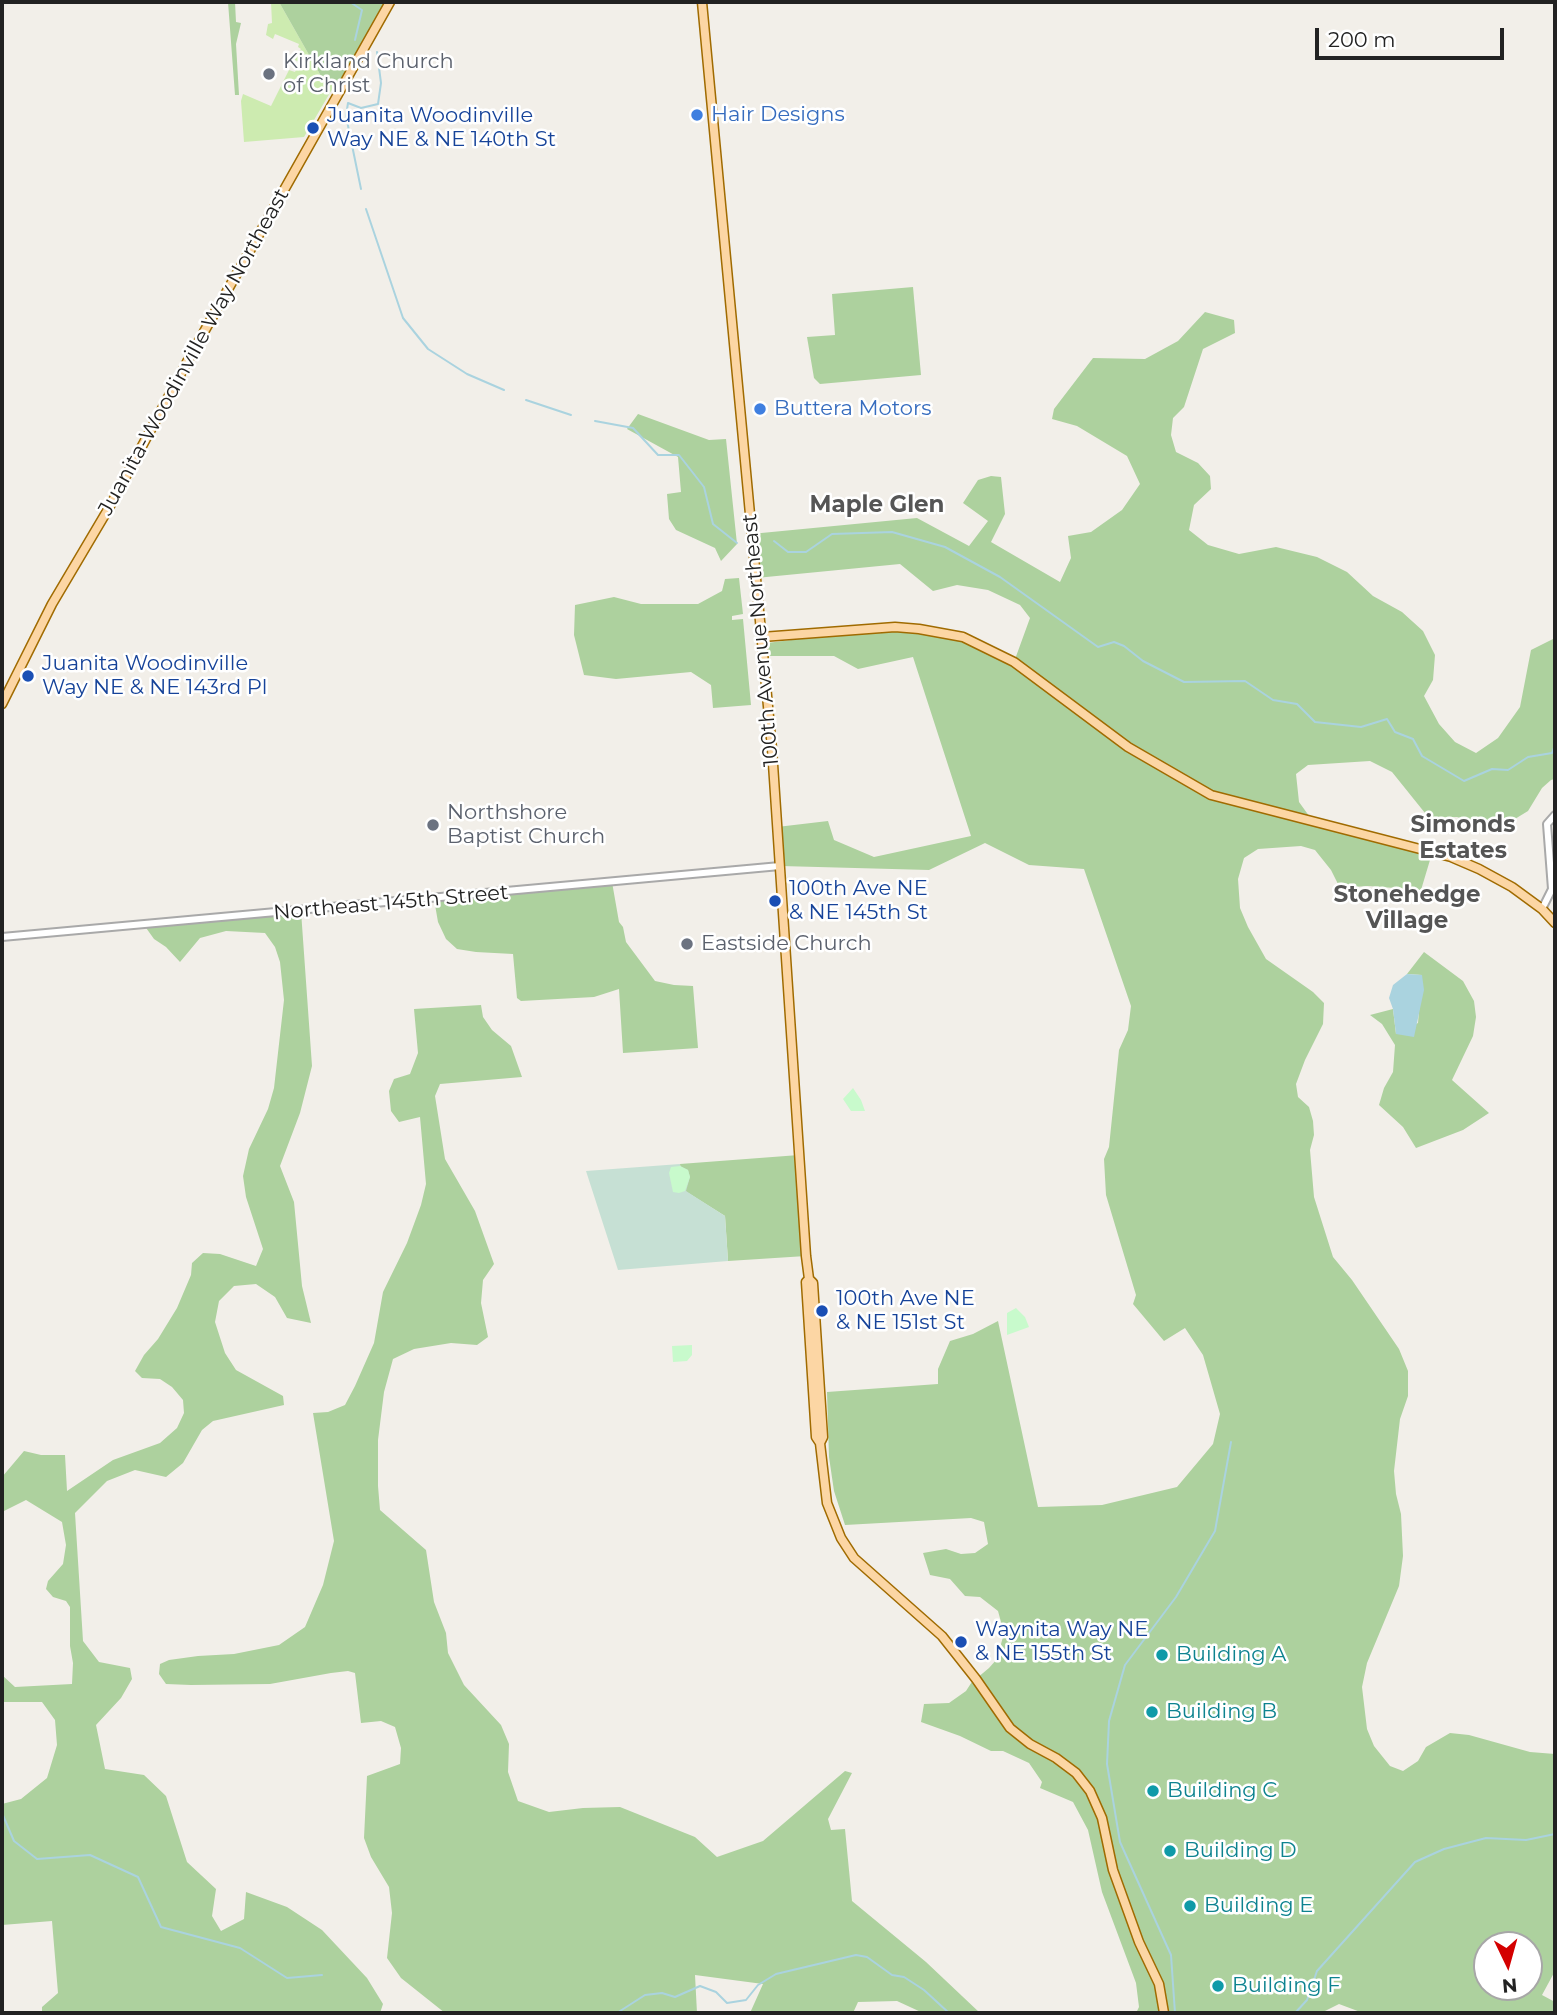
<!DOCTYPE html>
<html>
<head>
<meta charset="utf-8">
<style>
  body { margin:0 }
  #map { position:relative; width:1557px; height:2015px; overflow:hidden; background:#f2efe9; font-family:Montserrat,sans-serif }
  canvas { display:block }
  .frame { position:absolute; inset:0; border:4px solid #222; pointer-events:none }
  .north { position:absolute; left:1473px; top:1931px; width:70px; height:70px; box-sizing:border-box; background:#fff; border:2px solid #a7a7a7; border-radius:50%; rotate:175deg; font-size:19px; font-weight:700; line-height:28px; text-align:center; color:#222 }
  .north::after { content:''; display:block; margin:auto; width:24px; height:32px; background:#d40000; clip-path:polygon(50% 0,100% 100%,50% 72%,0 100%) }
  .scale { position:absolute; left:1315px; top:28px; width:189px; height:32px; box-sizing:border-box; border:4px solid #222; border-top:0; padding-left:9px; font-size:21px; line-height:24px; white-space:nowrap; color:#222; -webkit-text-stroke:5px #fff; paint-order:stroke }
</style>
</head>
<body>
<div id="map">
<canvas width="1557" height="2015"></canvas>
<div class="frame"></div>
<div class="north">N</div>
<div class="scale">200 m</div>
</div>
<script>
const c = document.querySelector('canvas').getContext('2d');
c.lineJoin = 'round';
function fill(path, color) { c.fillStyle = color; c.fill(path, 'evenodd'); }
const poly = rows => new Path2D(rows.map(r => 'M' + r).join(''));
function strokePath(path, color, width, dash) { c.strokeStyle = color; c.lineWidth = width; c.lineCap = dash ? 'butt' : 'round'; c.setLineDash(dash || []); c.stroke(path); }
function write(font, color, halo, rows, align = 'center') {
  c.font = font + ' Montserrat,sans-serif'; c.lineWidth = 5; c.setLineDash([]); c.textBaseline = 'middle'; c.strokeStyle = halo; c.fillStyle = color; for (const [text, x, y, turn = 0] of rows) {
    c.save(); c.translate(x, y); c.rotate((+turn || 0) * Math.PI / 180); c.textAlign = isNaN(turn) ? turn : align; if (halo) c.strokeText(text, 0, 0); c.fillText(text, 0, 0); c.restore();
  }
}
const grass = poly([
  [271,2,279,2,321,76,334,86,304,137,244,142,241,101,243,94,271,106,289,70,295,72,299,62,293,59,301,49,298,47,299,44,275,34,273,39,266,35,268,24,272,23]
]);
const forest = poly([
  [228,2,235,2,236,22,241,23,236,44,239,95,235,95],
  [279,2,390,2,340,90,321,76],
  [913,287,921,375,820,384,814,378,807,337,835,335,832,294],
  [1205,312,1234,320,1235,333,1203,349,1184,407,1173,418,1171,435,1176,452,1198,463,1210,476,1211,489,1194,505,1189,530,1208,545,1239,554,1276,547,1317,557,1347,572,1373,596,1402,612,1423,631,1435,655,1433,680,1424,696,1439,724,1455,742,1476,753,1498,738,1520,707,1531,650,1555,638,1555,779,1551,780,1542,788,1528,811,1505,825,1479,824,1457,817,1429,818,1392,772,1370,761,1308,765,1296,774,1299,802,1312,820,1411,846,1430,860,1421,890,1368,886,1340,888,1331,870,1315,850,1301,846,1258,849,1244,858,1238,879,1240,908,1248,927,1266,959,1313,992,1324,1003,1323,1024,1305,1060,1296,1084,1298,1097,1309,1107,1313,1121,1314,1135,1310,1150,1314,1197,1333,1257,1352,1280,1399,1349,1408,1371,1408,1396,1400,1419,1394,1471,1396,1494,1401,1514,1403,1556,1399,1586,1367,1663,1362,1687,1367,1729,1374,1746,1390,1766,1403,1771,1418,1761,1426,1747,1450,1733,1469,1735,1530,1752,1555,1754,1555,1971,1542,1995,1555,2002,1555,2013,1363,2013,1339,2004,1321,2013,1136,2013,1139,2007,1136,1983,1102,1892,1088,1830,1073,1802,1040,1788,1042,1782,1029,1763,1003,1751,991,1751,960,1736,921,1722,924,1704,949,1703,966,1691,975,1677,977,1678,989,1668,997,1659,1004,1633,998,1611,980,1597,965,1596,950,1579,930,1575,923,1553,946,1549,961,1554,975,1553,988,1544,984,1522,971,1518,845,1525,834,1491,829,1457,827,1392,938,1384,938,1369,950,1341,973,1334,998,1321,1038,1507,1102,1505,1177,1487,1213,1444,1220,1414,1203,1355,1185,1328,1164,1341,1133,1304,1136,1295,1106,1195,1104,1159,1109,1147,1119,1050,1128,1030,1131,1006,1084,869,1029,865,985,843,929,870,781,866,777,827,828,821,834,840,874,857,971,836,913,657,858,669,834,656,767,656,767,643,895,627,963,637,1014,662,1030,618,1020,605,988,590,957,585,933,591,900,564,756,578,751,534,917,518,969,546,988,521,963,503,978,480,991,476,1001,477,1005,514,991,542,1060,582,1071,558,1068,536,1091,532,1122,510,1140,484,1127,456,1077,426,1052,419,1054,409,1093,358,1145,359,1178,341],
  [1487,1945,1529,1945,1529,1987,1487,1987],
  [638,414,709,440,726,439,737,544,721,561,715,548,676,530,669,519,667,494,681,492,678,457,627,429],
  [739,578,743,614,732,616,732,620,743,619,751,705,713,708,711,685,691,672,616,679,584,675,574,635,575,605,614,597,641,604,698,604,722,591,725,579],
  [612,882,619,922,623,927,626,942,655,981,674,985,693,986,698,1048,623,1053,619,989,594,997,521,1001,517,998,513,954,476,952,457,949,446,939,438,922,434,899],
  [301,911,312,1066,300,1113,280,1166,294,1202,302,1286,311,1323,287,1318,275,1297,256,1284,234,1286,219,1301,215,1322,225,1353,236,1370,283,1396,284,1405,213,1421,202,1430,183,1463,166,1477,135,1470,107,1481,75,1513,83,1641,99,1662,130,1668,132,1679,121,1698,96,1725,105,1769,144,1775,166,1796,187,1862,216,1889,212,1916,221,1931,244,1919,246,1892,287,1907,322,1930,367,1978,383,2004,380,2013,42,2013,42,2007,58,1993,52,1921,2,1925,2,1804,21,1799,47,1778,57,1745,55,1720,42,1702,2,1702,2,1675,15,1687,72,1684,73,1663,70,1646,70,1607,66,1601,53,1597,46,1589,48,1581,63,1564,66,1545,62,1522,26,1500,2,1512,2,1477,24,1451,41,1455,65,1455,67,1491,113,1460,160,1443,177,1428,184,1413,183,1400,172,1387,160,1379,142,1378,135,1371,144,1355,158,1339,177,1308,191,1275,192,1263,203,1253,220,1254,256,1266,263,1249,246,1197,243,1176,249,1149,268,1109,274,1088,284,1000,280,962,275,947,265,933,226,931,200,938,180,962,166,947,154,939,144,925],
  [1424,952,1463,981,1474,1001,1476,1017,1473,1036,1452,1080,1489,1113,1463,1130,1416,1148,1403,1127,1379,1105,1384,1088,1393,1072,1395,1045,1382,1024,1370,1015,1393,1009,1396,1034,1418,1023,1422,975,1407,974],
  [481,1005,483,1017,492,1030,511,1046,522,1077,440,1084,435,1096,445,1159,475,1211,494,1264,483,1280,481,1303,488,1337,477,1345,451,1343,414,1349,393,1359,384,1392,378,1440,378,1486,380,1510,426,1550,434,1602,446,1633,448,1653,464,1685,501,1725,509,1744,508,1772,518,1801,549,1812,583,1808,620,1807,695,1837,717,1857,763,1841,845,1771,852,1773,828,1819,831,1830,845,1829,852,1901,926,1962,980,2013,923,2013,897,2001,858,2002,853,2013,750,2013,763,1984,695,1975,697,2013,445,2013,401,1978,387,1958,392,1913,389,1887,371,1857,364,1838,367,1776,400,1764,401,1748,395,1727,381,1721,361,1723,355,1673,348,1671,331,1673,270,1684,191,1685,166,1684,159,1674,160,1664,169,1660,198,1656,234,1654,279,1645,305,1627,323,1585,334,1541,313,1413,328,1412,345,1405,355,1386,374,1343,383,1292,407,1243,421,1205,426,1184,420,1117,399,1122,391,1111,389,1091,394,1079,410,1074,418,1053,414,1009],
  [799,1155,806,1256,728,1261,725,1216,685,1191,680,1164]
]);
const wetland = poly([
  [680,1164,680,1166,688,1170,690,1177,686,1191,725,1216,728,1261,618,1270,586,1171]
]);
const park = poly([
  [853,1088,861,1100,865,1111,851,1111,843,1099],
  [680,1166,688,1170,690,1177,685,1191,679,1193,673,1192,669,1173,671,1167],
  [1016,1308,1025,1317,1029,1327,1007,1335,1007,1313],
  [692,1345,692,1355,687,1361,673,1362,672,1346]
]);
const water = poly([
  [1407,974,1422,975,1424,990,1414,1037,1396,1034,1393,1009,1389,998,1393,985]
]);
const stream = poly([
  [350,2,362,10,355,40],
  [361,189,346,116,348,103,361,108,378,104,381,83,377,52],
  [366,209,403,318,428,349,467,374,504,390],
  [526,400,571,415],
  [595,421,633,428,658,455,679,455,704,487,713,524,737,543],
  [774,541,788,552,806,552,832,534,892,532,945,547,1000,577,1098,647,1114,642,1124,646,1143,661,1184,682,1245,681,1273,700,1297,704,1315,722,1361,727,1387,719,1395,732,1413,739,1422,756,1464,781,1492,769,1508,770,1528,757,1552,753,1555,745],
  [2,1813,14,1841,37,1859,90,1855,138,1877,161,1927,240,1948,287,1978,322,1975],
  [617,2013,645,1995,662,1993,675,1997,700,1986,716,1992,727,2003,746,2000,758,1985,776,1974,856,1955,867,1957,892,1975,904,1977,924,1990,949,2013],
  [1175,2013,1171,1955,1120,1842,1107,1764,1109,1721,1125,1665,1176,1597,1215,1531,1231,1442],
  [1295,2013,1307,2000,1317,1971,1415,1862,1444,1849,1486,1838,1526,1840,1555,1834]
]);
const minor = poly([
  [1542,909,1552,889,1547,824,1555,815],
  [2,937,780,866]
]);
const major = poly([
  [702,2,772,749,806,1256,809,1279,813,1283,823,1437,820,1443],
  [762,637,895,627,919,629,963,637,1014,662,1128,747,1211,795,1451,857,1479,869,1512,887,1542,909,1555,923],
  [2,704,52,604,110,506,187,362,390,2],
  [809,1279,806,1282,816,1437,820,1443,827,1503,841,1538,854,1558,942,1636,976,1679,1010,1728,1030,1744,1056,1758,1076,1773,1090,1791,1102,1818,1113,1870,1139,1942,1159,1984,1164,2013]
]);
const markers = [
  [269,74,7,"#6b7280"],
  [697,115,7,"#3f7fe0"],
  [313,128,7,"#1a4fb4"],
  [760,409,7,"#3f7fe0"],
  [28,676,7,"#1a4fb4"],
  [433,825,7,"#6b7280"],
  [775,901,7,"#1a4fb4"],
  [687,944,7,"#6b7280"],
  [822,1311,7,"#1a4fb4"],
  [961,1642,7,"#1a4fb4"],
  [1162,1655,7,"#0f9aa8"],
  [1152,1712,7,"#0f9aa8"],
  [1153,1791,7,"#0f9aa8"],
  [1170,1851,7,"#0f9aa8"],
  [1190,1906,7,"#0f9aa8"],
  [1218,1986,7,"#0f9aa8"]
];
const worshipNames = [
  ["Kirkland Church",283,62],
  ["of Christ",283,86],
  ["Northshore",447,813],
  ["Baptist Church",447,837],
  ["Eastside Church",701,944]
];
const shopNames = [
  ["Hair Designs",711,115],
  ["Buttera Motors",774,409]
];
const transitNames = [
  ["Juanita Woodinville",327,116],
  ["Way NE & NE 140th St",327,140],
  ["Juanita Woodinville",42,664],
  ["Way NE & NE 143rd Pl",42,688],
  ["100th Ave NE",789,889],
  ["& NE 145th St",789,913],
  ["100th Ave NE",836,1299],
  ["& NE 151st St",836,1323],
  ["Waynita Way NE",975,1630],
  ["& NE 155th St",975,1654]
];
const streetNames = [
  ["Juanita-Woodinville Way Northeast",194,352,-61],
  ["100th Avenue Northeast",761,640,-95],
  ["Northeast 145th Street",391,903,-5]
];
const cultureNames = [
  ["Building A",1176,1655],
  ["Building B",1166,1712],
  ["Building C",1167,1791],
  ["Building D",1184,1851],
  ["Building E",1204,1906],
  ["Building F",1232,1986]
];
const neighbourhoodNames = [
  ["Maple Glen",877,505],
  ["Simonds",1463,825],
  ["Estates",1463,851],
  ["Stonehedge",1407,895],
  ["Village",1407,921]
];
fill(grass, '#cdebb0');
fill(forest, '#add19e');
fill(wetland, '#c6e0d4');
fill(park, '#c8facc');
fill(water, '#aad3df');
strokePath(stream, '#aad3df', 2);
strokePath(minor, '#a9a9a9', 10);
strokePath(major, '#a06b00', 11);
strokePath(minor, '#fff', 6);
strokePath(major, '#fcd6a4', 8);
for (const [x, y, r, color] of markers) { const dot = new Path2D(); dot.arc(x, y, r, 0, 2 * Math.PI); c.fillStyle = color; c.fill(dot); strokePath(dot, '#fff', 2.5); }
write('21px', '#5b616d', '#fff', worshipNames, 'left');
write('21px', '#366cbe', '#fff', shopNames, 'left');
write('21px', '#164399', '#fff', transitNames, 'left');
write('21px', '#222', '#fff', streetNames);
write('21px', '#0d838f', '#fff', cultureNames, 'left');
write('bold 23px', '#555', '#fff', neighbourhoodNames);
</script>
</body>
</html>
